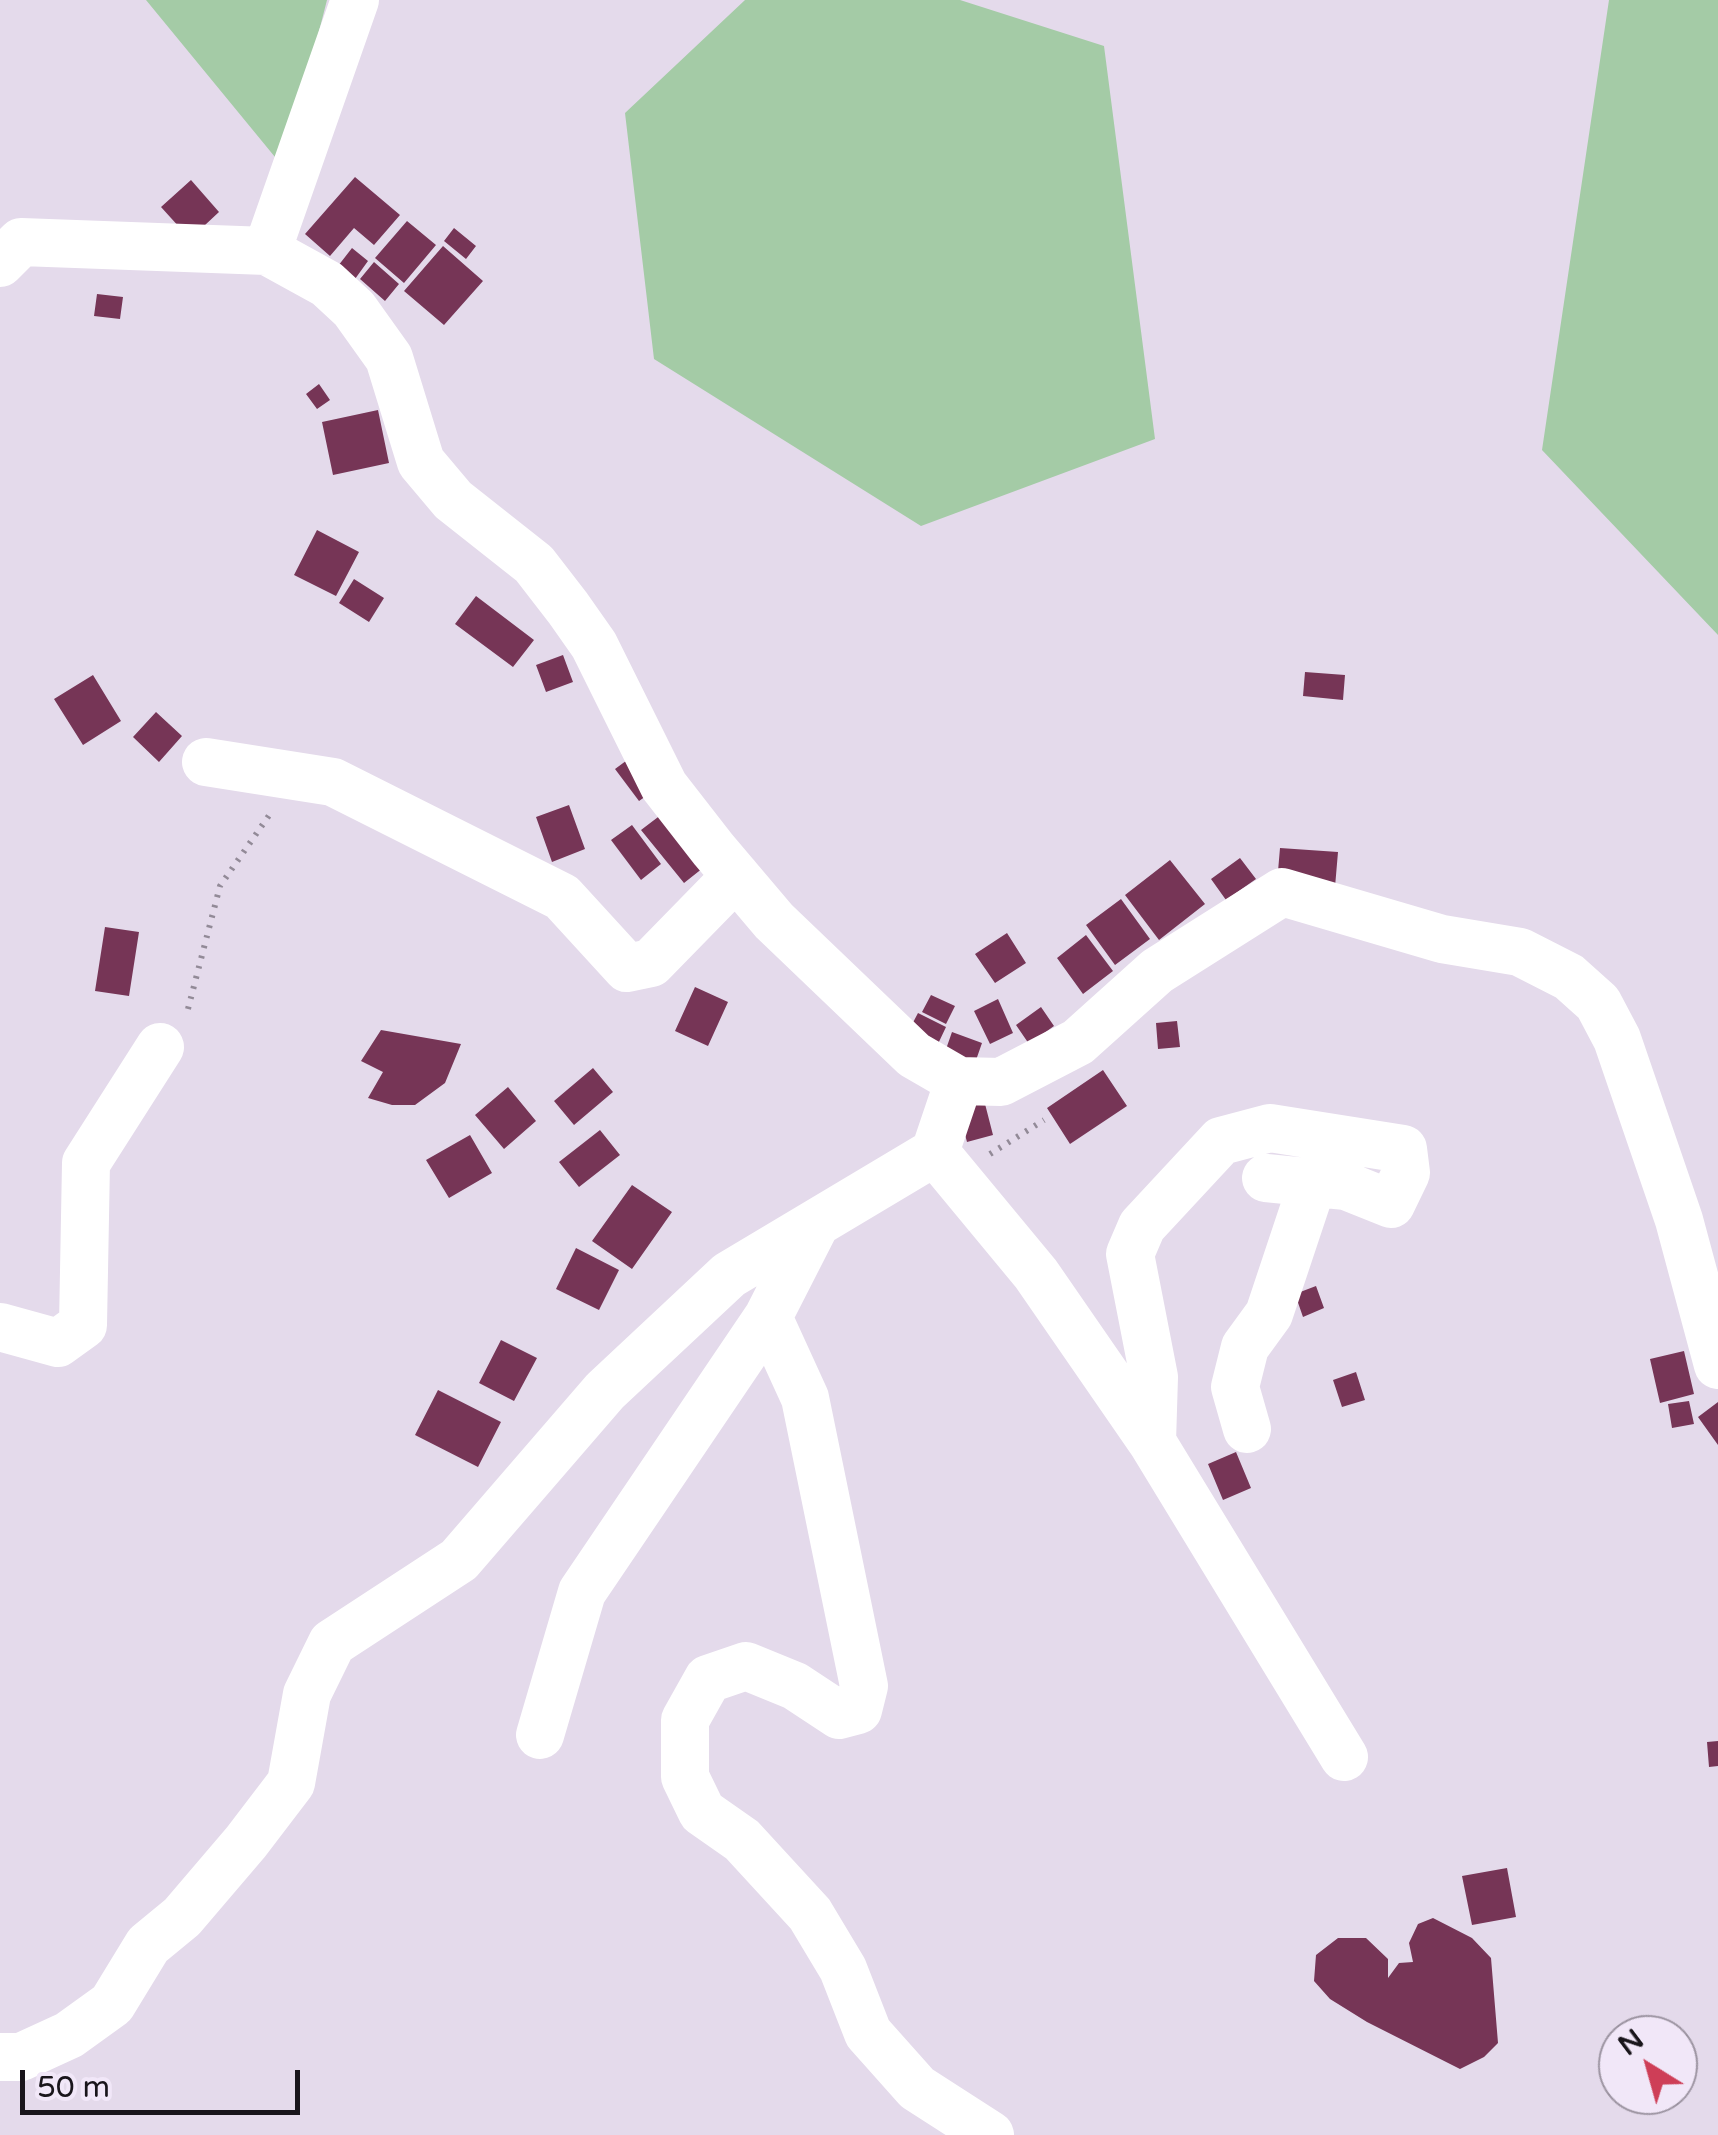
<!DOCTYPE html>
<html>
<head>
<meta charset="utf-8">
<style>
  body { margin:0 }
  #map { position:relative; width:1718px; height:2135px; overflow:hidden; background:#e4daeb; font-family:"Varela Round",sans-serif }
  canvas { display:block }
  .north { position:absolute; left:1598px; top:2015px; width:100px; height:100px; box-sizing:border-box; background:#f1e7f8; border:2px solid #9b93a0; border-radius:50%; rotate:323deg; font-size:28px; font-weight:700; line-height:40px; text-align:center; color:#19151b }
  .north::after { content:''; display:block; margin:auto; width:35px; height:45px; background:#ce3e57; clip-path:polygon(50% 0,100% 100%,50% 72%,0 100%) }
  .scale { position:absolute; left:20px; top:2070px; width:280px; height:45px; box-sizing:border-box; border:5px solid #19151b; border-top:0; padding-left:12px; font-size:30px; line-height:35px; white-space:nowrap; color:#19151b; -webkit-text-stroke:8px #f1e7f8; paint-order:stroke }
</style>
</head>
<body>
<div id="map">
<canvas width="1718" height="2135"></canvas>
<div class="north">N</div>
<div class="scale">50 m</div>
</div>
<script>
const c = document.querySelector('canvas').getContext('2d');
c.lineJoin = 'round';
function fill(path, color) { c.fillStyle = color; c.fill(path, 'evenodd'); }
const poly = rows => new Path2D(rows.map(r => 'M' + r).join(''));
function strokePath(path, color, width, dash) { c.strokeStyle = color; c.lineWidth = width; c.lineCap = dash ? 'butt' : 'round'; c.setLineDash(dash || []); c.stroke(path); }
const green = poly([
  [146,0,327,0,284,168],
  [745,0,960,0,1104,46,1155,439,921,526,654,359,625,113],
  [1609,0,1718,0,1718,635,1542,450]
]);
const building = poly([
  [355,177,400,215,374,245,354,228,330,256,305,234],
  [191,180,219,212,190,239,161,207],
  [407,221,436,245,404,283,375,258],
  [454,228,476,246,466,259,444,241],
  [443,246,483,281,444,325,404,291],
  [352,248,368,261,355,279,338,266],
  [374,262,399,284,385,301,360,279],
  [97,294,123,297,120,319,94,316],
  [319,384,330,400,317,409,306,394],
  [378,410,389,463,333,475,322,422],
  [317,530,359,552,336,596,294,575],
  [354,579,384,598,369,622,339,603],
  [476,596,534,640,513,667,455,624],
  [563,655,573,682,546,692,536,665],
  [1305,672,1345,675,1343,700,1303,696],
  [93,675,121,721,83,745,54,699],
  [156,712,182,736,159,762,133,737],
  [634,755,659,787,639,801,615,769],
  [569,805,585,849,552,862,536,817],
  [666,811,708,864,684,883,641,830],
  [632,825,661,864,641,880,611,840],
  [1280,848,1338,852,1335,887,1277,883],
  [1240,858,1256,879,1226,900,1211,879],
  [1170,860,1205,904,1159,940,1125,895],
  [1121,899,1150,939,1115,965,1086,925],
  [105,927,139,932,129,996,95,991],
  [1007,933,1026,963,995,983,975,954],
  [1086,935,1113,971,1083,994,1057,958],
  [695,987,728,1002,708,1046,675,1031],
  [931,995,955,1006,946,1024,922,1012],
  [998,999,1013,1033,990,1044,974,1011],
  [1041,1007,1054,1026,1029,1044,1016,1025],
  [918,1013,946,1027,937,1046,908,1032],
  [1177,1021,1180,1047,1158,1049,1156,1023],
  [381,1030,461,1044,445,1083,415,1105,392,1105,368,1098,383,1072,361,1061],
  [952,1032,982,1043,975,1063,945,1052],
  [593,1068,613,1092,574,1125,554,1101],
  [1103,1070,1127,1106,1070,1144,1047,1108],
  [508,1087,536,1121,504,1149,475,1115],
  [984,1100,993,1135,967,1142,958,1108],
  [600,1130,620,1155,579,1187,559,1162],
  [470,1135,492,1173,449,1198,426,1160],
  [632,1185,672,1212,632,1269,592,1241],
  [576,1248,619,1270,599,1310,556,1289],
  [1316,1286,1324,1308,1303,1317,1295,1294],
  [501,1340,537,1358,514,1401,479,1383],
  [1684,1351,1694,1394,1660,1403,1650,1359],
  [1356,1372,1365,1400,1342,1407,1333,1380],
  [438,1390,501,1422,478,1467,415,1435],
  [1689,1401,1694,1424,1672,1428,1668,1404],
  [1718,1402,1718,1445,1698,1417],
  [1236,1452,1251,1488,1223,1500,1208,1464],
  [1718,1741,1718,1766,1709,1767,1707,1742],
  [1507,1868,1516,1917,1472,1925,1462,1876],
  [1433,1918,1472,1938,1491,1958,1498,2043,1484,2057,1460,2069,1367,2022,1330,1999,1314,1981,1316,1955,1338,1938,1366,1938,1388,1959,1388,1978,1399,1963,1413,1962,1409,1943,1418,1924]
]);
const path = poly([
  [188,1009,220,886,270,814],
  [990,1154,1044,1120]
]);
const minor = poly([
  [267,251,355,0],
  [0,263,21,242,267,251,327,284,354,309,389,358,421,462,453,500,534,564,568,608,594,645,664,786,713,849,774,921,914,1055,959,1081,1001,1082,1078,1042,1157,971,1282,892,1442,939,1520,952,1569,977,1598,1003,1617,1039,1679,1220,1718,1365],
  [206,762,333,782,562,897,627,968,651,963,736,876],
  [959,1081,935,1152,1036,1274,1152,1442,1344,1757],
  [768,1317,805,1398,864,1686,858,1710,839,1715,795,1686,746,1666,708,1679,685,1720,685,1777,702,1812,742,1840,810,1914,843,1969,868,2033,917,2088,990,2135],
  [0,1327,58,1343,83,1325,86,1163,160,1047],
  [1247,1429,1235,1387,1245,1347,1269,1314,1313,1182],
  [1152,1442,1154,1377,1130,1254,1142,1226,1221,1141,1270,1128,1403,1149,1406,1173,1391,1204,1346,1186,1266,1178],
  [540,1735,582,1592,768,1317,816,1223],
  [0,2057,21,2057,69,2035,112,2004,148,1945,182,1917,246,1842,291,1783,307,1694,332,1643,459,1560,605,1391,729,1275,935,1152]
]);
fill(green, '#a4cba6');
fill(building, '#763556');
strokePath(path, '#928a97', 6, [2.5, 8]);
strokePath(minor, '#fff', 48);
</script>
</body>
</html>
